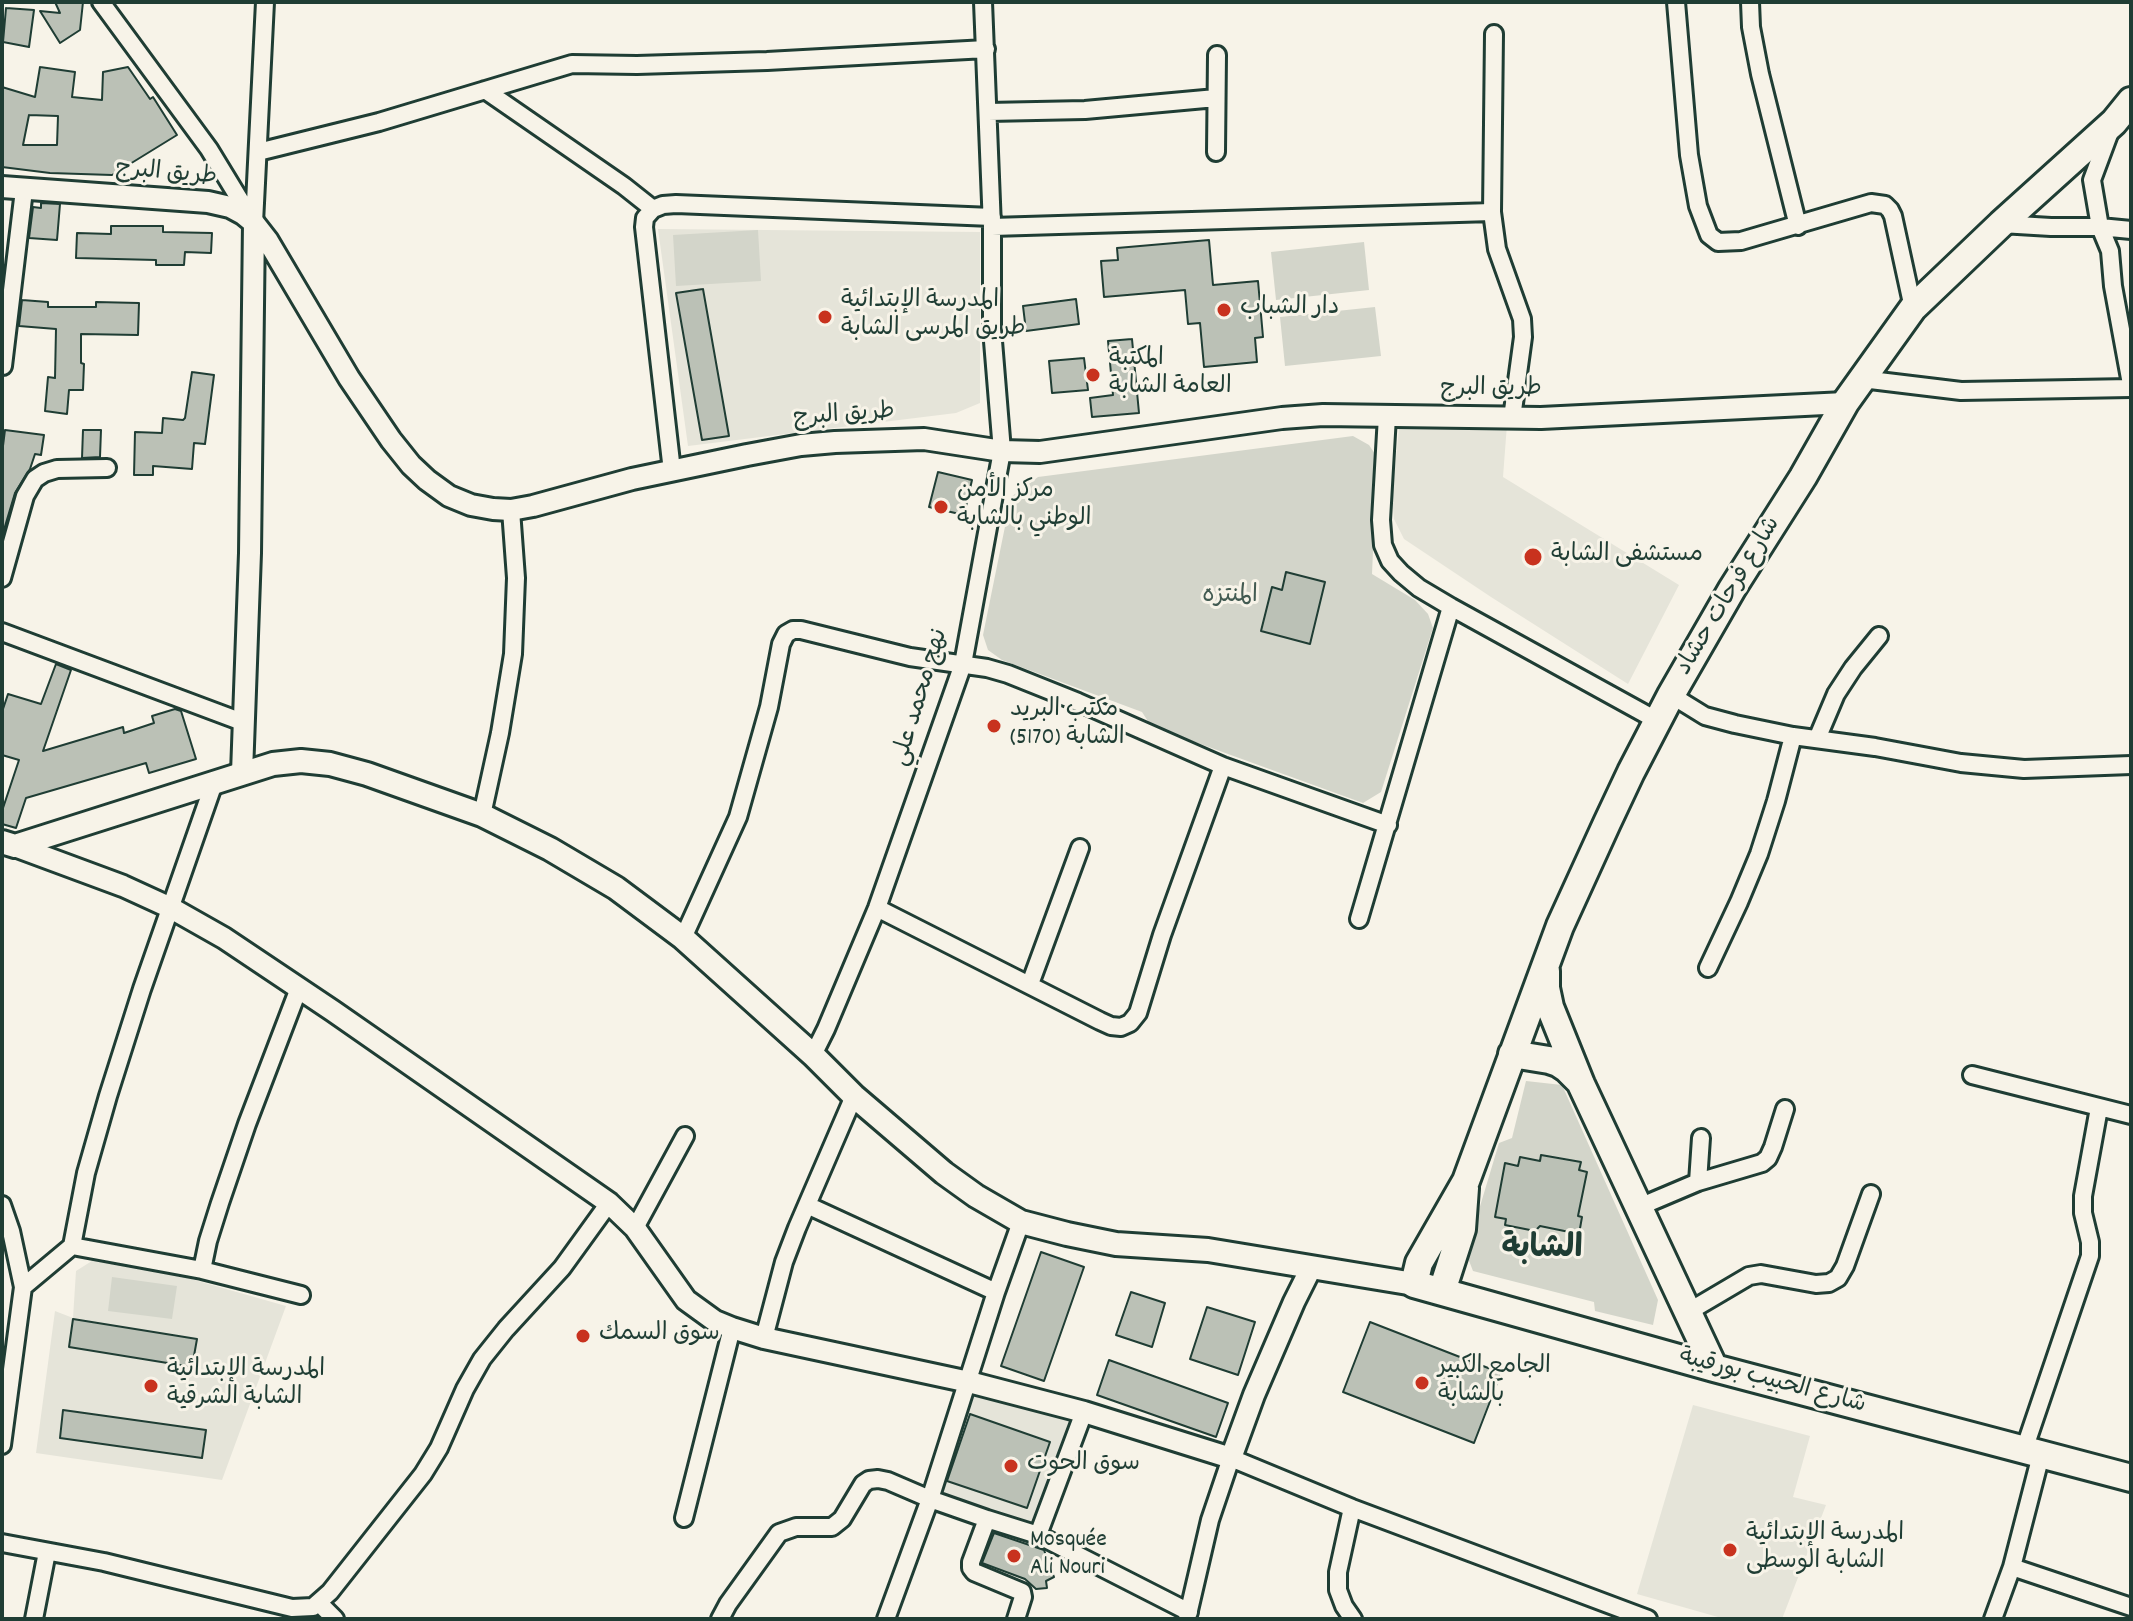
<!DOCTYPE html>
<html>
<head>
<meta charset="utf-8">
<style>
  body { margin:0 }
  #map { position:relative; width:2133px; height:1621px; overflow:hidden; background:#f7f3e8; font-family:Dekko,sans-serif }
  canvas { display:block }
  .frame { position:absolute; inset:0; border:4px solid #1f3d34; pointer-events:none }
</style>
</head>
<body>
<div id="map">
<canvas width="2133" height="1621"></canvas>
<div class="frame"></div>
</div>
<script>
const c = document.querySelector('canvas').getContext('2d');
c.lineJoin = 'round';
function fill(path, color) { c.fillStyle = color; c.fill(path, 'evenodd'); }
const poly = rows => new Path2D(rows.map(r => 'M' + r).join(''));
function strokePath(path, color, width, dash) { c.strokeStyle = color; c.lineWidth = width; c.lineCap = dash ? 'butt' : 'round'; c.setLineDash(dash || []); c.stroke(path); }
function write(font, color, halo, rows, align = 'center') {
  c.font = font + ' Dekko,"Playpen Sans Arabic",sans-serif'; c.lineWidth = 6; c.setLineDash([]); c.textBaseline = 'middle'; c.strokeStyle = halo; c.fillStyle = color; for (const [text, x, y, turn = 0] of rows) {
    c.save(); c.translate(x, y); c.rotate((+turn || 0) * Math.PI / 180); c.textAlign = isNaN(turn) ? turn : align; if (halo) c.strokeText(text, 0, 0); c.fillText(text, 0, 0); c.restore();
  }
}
const built = poly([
  [658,229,980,232,980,403,956,413,688,446],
  [1401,409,1508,411,1503,477,1679,585,1628,684,1491,597,1404,539,1394,519,1392,497],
  [103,1254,286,1306,222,1480,36,1453,55,1311,73,1318,76,1271],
  [972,1392,1089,1423,1046,1544,933,1508],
  [1693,1405,1810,1436,1793,1497,1826,1505,1782,1619,1725,1619,1637,1594]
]);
const green = poly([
  [758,230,761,281,676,286,673,235],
  [1364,242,1369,290,1276,300,1271,252],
  [1375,307,1381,356,1285,366,1280,317],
  [1353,436,1369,445,1377,457,1372,574,1415,600,1428,614,1433,628,1381,792,1363,803,1151,726,1142,712,1002,660,988,650,983,635,1011,497,1038,477],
  [1526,1081,1562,1085,1658,1300,1653,1325,1595,1311,1594,1302,1473,1271,1466,1253,1499,1143,1512,1138],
  [112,1277,177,1286,172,1319,108,1311]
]);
const building = poly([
  [55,2,83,2,80,30,60,43,40,11,60,13,55,2],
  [6,8,34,10,29,47,3,42,6,8],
  [40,67,75,72,72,97,102,100,103,72,128,67,150,99,153,97,177,135,112,175,50,173,2,167,2,87,35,97,40,67],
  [29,115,58,116,57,145,23,145,29,115],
  [41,203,60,204,57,240,29,238,33,207,41,208,41,203],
  [111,226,163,226,163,232,212,233,211,253,185,252,184,265,156,265,156,260,76,258,77,233,111,234,111,226],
  [1209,240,1213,285,1258,281,1263,337,1255,338,1257,362,1204,367,1200,323,1188,324,1185,290,1104,297,1101,261,1118,260,1117,248,1209,240],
  [703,289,729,436,702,440,676,293,703,289],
  [1076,299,1079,324,1026,331,1023,306,1076,299],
  [22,300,48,302,48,307,96,307,96,302,139,303,138,335,81,334,81,363,84,364,83,390,69,390,67,414,45,411,48,377,55,378,56,329,19,326,22,300],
  [1132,339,1139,413,1092,417,1090,398,1113,395,1108,341,1132,339],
  [1084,358,1088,390,1052,393,1049,361,1084,358],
  [192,372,214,375,205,444,194,443,192,469,153,466,153,475,134,475,135,432,162,433,163,418,183,420,185,418,192,372],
  [5,430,44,435,41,455,35,454,30,469,15,493,3,533,2,454,5,430],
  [83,430,101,430,100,457,82,458,83,430],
  [938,472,972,480,964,515,929,507,938,472],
  [1286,572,1325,582,1310,644,1261,631,1272,587,1282,590,1286,572],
  [56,664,71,670,43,751,123,727,124,733,154,723,152,716,175,709,181,711,196,759,149,773,146,763,26,798,16,828,2,824,2,811,19,760,2,755,2,712,8,694,41,704,56,664],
  [1541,1155,1581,1162,1579,1170,1587,1172,1578,1216,1582,1217,1579,1234,1540,1226,1535,1231,1505,1225,1506,1219,1495,1217,1505,1163,1518,1166,1520,1157,1540,1161,1541,1155],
  [1041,1252,1084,1267,1044,1381,1001,1366,1041,1252],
  [1131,1292,1165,1303,1152,1347,1116,1335,1131,1292],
  [1207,1307,1255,1322,1238,1375,1190,1359,1207,1307],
  [73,1319,197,1339,192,1367,69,1347,73,1319],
  [1370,1322,1501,1373,1474,1443,1343,1392,1370,1322],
  [1109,1360,1228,1403,1216,1437,1097,1395,1109,1360],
  [63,1410,206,1430,202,1458,60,1438,63,1410],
  [970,1414,1050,1442,1027,1508,947,1481,970,1414],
  [994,1533,1044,1550,1054,1577,1046,1581,1047,1588,1036,1589,1025,1579,982,1563,994,1533]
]);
const minor = poly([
  [101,2,209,149,251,218],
  [1676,2,1689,155,1698,206,1709,235,1718,242,1741,241,1871,203,1885,205,1890,210,1893,216,1913,308],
  [1750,2,1751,27,1760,74,1798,226],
  [1494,34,1492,212,1497,249,1522,319,1523,337,1512,418],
  [485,90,624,186,653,209],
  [988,112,1085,110,1216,98],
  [2111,129,2092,180,2100,227,2110,251,2113,286,2131,384],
  [258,152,379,122,572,64,637,65,767,61,986,49],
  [1216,152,1217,55],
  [254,223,265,2],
  [2001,224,2051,227,2100,227,2131,230],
  [992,227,1492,212],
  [3,366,24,190],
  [1862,379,1961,391,2131,388],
  [1387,416,1381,520,1383,545,1390,561,1401,573,1419,588,1451,607,1658,721],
  [672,471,644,227,645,218,653,209,663,205,676,204,992,217],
  [2,578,25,496,35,479,44,473,57,469,107,468],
  [2,632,245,723],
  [1671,695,1705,716,1735,724,1793,736,1875,747,1961,763,2024,769,2131,765],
  [1817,739,1836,694,1853,668,1879,636],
  [482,815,500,733,513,654,516,578,511,510],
  [877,908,1100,1021,1111,1026,1121,1027,1130,1023,1138,1013,1162,935,1223,766],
  [1359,919,1451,607],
  [683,938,738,817,769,707,781,644,786,634,793,630,801,630,910,657,987,668,1008,674,1078,702,1223,766,1388,825],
  [1708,968,1739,902,1759,854,1776,801,1793,736],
  [1030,984,1080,848],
  [813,1055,826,1029,877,908,963,664,1002,451,992,329,992,227,983,2],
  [1972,1075,2131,1115],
  [1698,1182,1701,1138],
  [2,1205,11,1231,23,1287,2,1445],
  [807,1205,996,1292],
  [1639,1207,1698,1182,1762,1163,1768,1158,1773,1147,1785,1109],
  [635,1228,685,1136],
  [72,1246,202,1270,301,1295],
  [202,1270,208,1241,220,1203,247,1124,299,988],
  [23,1287,72,1246,86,1173,108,1096,142,989,214,783],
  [1688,1312,1749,1276,1761,1274,1816,1284,1829,1283,1838,1278,1845,1266,1871,1194],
  [764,1338,784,1262,797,1228,854,1096],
  [2024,1450,2090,1256,2090,1242,2083,1213,2083,1196,2099,1108],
  [1352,1508,1338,1572,1338,1590,1344,1606,1353,1619],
  [684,1518,732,1328],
  [987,1519,971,1562,971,1568,974,1572,1022,1592,1023,1597,1016,1619],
  [1038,1535,1084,1412],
  [2,1543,104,1562,292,1608,313,1607,330,1592,423,1474,439,1448,465,1389,482,1359,506,1329,562,1268,609,1203],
  [2012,1567,2131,1607],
  [319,1603,335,1619],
  [34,1619,47,1552],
  [720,1619,728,1604,779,1533,796,1527,832,1527,842,1519,863,1484,869,1480,878,1479,888,1481,930,1499,987,1519,1038,1535,1189,1612],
  [886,1619,930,1499,996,1292,1021,1222],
  [1187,1619,1210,1520,1231,1458,1352,1508,1648,1619],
  [1993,1619,2012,1567,2041,1455]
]);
const tertiary = poly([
  [2,187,208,202,230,207,243,214,254,223,268,241,349,378,391,440,411,465,427,480,449,496,471,505,493,509,511,510,533,506,632,479,747,455,801,445,835,442,924,439,1002,451,1040,452,1282,418,1323,415,1541,418,1845,403],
  [242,773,250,553,254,223],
  [15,846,123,886,171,908,224,938,333,1011,609,1203,635,1228,686,1300,715,1321,732,1328,764,1338,969,1382,1084,1412,1231,1458,1254,1395,1294,1302,1311,1268]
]);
const secondary = poly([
  [2,842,15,846,273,764,301,761,330,764,367,774,482,815,550,849,616,888,683,938,813,1055,854,1096,944,1173,976,1196,1021,1222,1067,1234,1116,1244,1208,1250,1414,1284]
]);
const primary = poly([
  [2131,101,2114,122,2001,224,1913,308,1845,403,1803,477,1732,589,1671,695,1631,772,1607,823,1560,926,1466,1181,1419,1263,1414,1284,1714,1368,2131,1478],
  [1546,971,1546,988,1550,1007,1581,1084,1714,1368],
  [1512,1054,1549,1060,1558,1063,1567,1069,1579,1081],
  [1442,1291,1462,1229,1465,1188]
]);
const markers = [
  [1224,310,8,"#c8321e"],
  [825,317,8,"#c8321e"],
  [1093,375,8,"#c8321e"],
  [941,507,8,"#c8321e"],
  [1533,557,10,"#c8321e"],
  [994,726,8,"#c8321e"],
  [583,1336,8,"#c8321e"],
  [1422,1383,8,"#c8321e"],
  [151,1386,8,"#c8321e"],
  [1011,1466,8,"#c8321e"],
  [1730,1550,8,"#c8321e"],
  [1014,1556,8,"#c8321e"]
];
const streetNames = [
  ["طريق البرج",166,175,5],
  ["طريق البرج",1491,391],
  ["طريق البرج",844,417,-4],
  ["شارع فرحات حشاد",1730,597,-59],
  ["نهج محمد علي",922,698,-73],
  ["شارع الحبيب بورقيبة",1772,1383,15]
];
const poiNames = [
  ["المدرسة الإبتدائية",841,303],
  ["طريق المرسى الشابة",841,331],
  ["دار الشباب",1240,310],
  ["المكتبة",1109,361],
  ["العامة الشابة",1109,389],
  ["مركز الأمن",957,493],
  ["الوطني بالشابة",957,521],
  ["مستشفى الشابة",1551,557],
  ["مكتب البريد",1010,712],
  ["الشابة (5170)",1010,740],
  ["سوق السمك",599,1336],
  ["الجامع الكبير",1438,1369],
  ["بالشابة",1438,1397],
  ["المدرسة الإبتدائية",167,1372],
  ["الشابة الشرقية",167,1400],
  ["سوق الحوت",1027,1466],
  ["المدرسة الإبتدائية",1746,1536],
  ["الشابة الوسطى",1746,1564],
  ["Mosquée",1030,1542],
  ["Ali Nouri",1030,1570]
];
const parkNames = [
  ["المنتزه",1230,598]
];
const districtNames = [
  ["الشابة",1542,1252]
];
fill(built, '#e5e4d9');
fill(green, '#d3d5ca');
fill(building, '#bbc1b6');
strokePath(building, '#1f3d34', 2);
strokePath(minor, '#1f3d34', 22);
strokePath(tertiary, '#1f3d34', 26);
strokePath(secondary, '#1f3d34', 28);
strokePath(primary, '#1f3d34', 32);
strokePath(minor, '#f7f3e8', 16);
strokePath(tertiary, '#f7f3e8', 20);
strokePath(secondary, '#f7f3e8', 22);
strokePath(primary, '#f7f3e8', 26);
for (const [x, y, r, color] of markers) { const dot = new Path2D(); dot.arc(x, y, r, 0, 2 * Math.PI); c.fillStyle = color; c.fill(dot); strokePath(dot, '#f7f3e8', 3); }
write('24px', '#1f3d34', '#f7f3e8', streetNames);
write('24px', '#1f3d34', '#f7f3e8', poiNames, 'left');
write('24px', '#435b52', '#f7f3e8', parkNames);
write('bold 32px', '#1f3d34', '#f7f3e8', districtNames);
</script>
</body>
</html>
